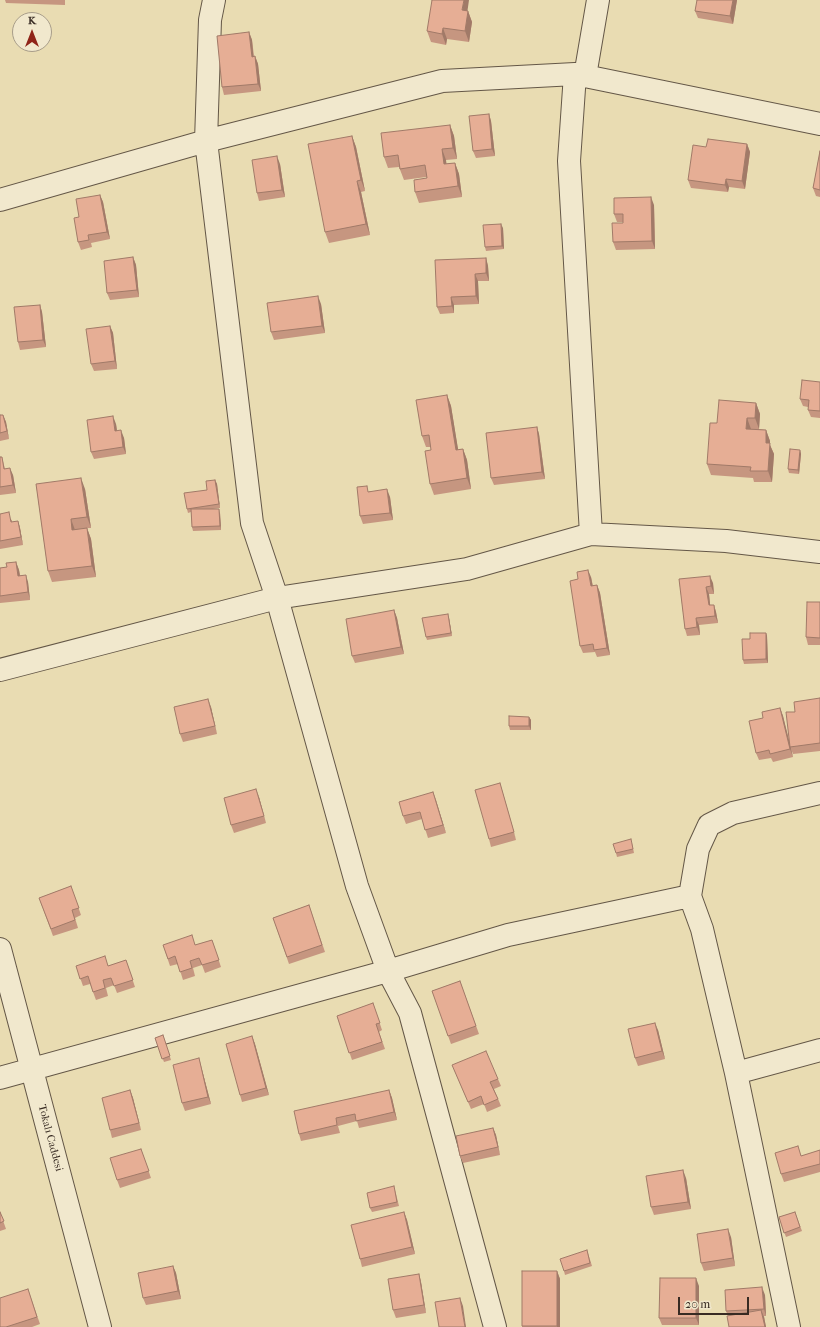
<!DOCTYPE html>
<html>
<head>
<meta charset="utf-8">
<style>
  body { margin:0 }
  #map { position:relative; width:820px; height:1327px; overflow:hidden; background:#e9dcb2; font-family:"IM FELL French Canon",serif }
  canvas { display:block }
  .north { position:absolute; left:12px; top:12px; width:40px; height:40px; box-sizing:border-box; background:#f1e8cd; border:1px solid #a79c89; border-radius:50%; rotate:0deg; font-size:11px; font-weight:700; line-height:16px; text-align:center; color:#382b23 }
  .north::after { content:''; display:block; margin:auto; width:14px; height:18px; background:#8f2418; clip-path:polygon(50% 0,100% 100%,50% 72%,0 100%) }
  .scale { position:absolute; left:678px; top:1297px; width:71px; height:18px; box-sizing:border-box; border:2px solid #382b23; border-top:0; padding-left:5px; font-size:12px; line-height:14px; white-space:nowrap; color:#382b23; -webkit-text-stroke:3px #f1e8cd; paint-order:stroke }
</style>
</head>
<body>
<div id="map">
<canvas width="820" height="1327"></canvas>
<div class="north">K</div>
<div class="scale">20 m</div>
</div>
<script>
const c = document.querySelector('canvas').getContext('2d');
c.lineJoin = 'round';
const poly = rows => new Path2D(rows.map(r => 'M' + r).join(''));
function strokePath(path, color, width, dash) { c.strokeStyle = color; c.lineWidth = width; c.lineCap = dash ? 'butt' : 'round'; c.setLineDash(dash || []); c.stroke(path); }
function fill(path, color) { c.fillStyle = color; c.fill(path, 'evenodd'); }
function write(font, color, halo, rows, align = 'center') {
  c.font = font + ' "IM FELL French Canon",serif'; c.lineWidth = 3; c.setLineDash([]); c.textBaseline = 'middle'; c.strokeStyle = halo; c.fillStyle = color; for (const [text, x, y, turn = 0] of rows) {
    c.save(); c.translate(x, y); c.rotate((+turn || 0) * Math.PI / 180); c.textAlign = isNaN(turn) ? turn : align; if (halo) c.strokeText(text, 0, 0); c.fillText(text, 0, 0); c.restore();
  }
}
const minor = poly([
  [214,0,210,20,206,141,252,523,277,598,357,886,388,971,410,1013,495,1327],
  [575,74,569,161,591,534],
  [585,76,598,0],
  [0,200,206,141,442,81,575,74,820,124],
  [0,670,277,598,467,569,591,534,726,541,820,552],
  [0,949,100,1327],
  [736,1073,820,1050],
  [0,1078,388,971,508,935,690,896],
  [789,1327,736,1073,702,929,690,896,698,849,709,825,733,813,820,793]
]);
const wall = poly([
  [5,0,65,0,65,5,6,3],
  [737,0,733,24,698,18,695,11],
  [468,11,472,22,469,42,447,39,446,45,431,42,427,31],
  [249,32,252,40,254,56,255,56,258,64,261,91,224,95,222,87],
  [489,114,491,121,495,156,476,158,473,151],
  [450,125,454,136,457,159,446,160,446,164,455,163,459,174,462,197,419,203,415,192,427,178,426,177,404,180,399,167,388,168,384,157],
  [352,136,356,147,365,191,361,192,370,235,329,243,325,232],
  [747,144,750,152,745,189,729,187,728,192,691,188,688,180,706,147],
  [820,151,820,197,816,196,813,188],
  [280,164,285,197,259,201,257,193],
  [100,195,103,202,110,239,91,243,92,247,81,250,78,242,79,217],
  [654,205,655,249,616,250,613,242,623,223,623,222,617,222,614,214],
  [503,228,504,249,486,251,485,247],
  [133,257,136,265,139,297,110,300,107,293],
  [486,258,488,266,489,281,478,281,479,304,454,305,454,313,440,314,437,307],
  [321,304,325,333,274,340,271,332],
  [40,305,42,312,46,347,20,350,18,342],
  [110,326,113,333,117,369,94,371,91,364],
  [820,382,820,418,811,417,808,410,808,407,803,406,800,399],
  [447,395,451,406,458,450,463,449,467,460,471,489,434,495,430,484,431,450,431,447,426,447,422,436],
  [756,403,760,414,759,429,766,430,770,441,770,445,774,454,772,482,754,482,753,478,711,475,707,464],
  [0,415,3,415,6,422,9,439,0,441],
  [116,424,117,431,124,438,126,454,94,459,91,452],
  [537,427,539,434,545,479,494,485,491,478],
  [800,450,801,454,799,474,789,473,788,469],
  [0,457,2,457,5,469,13,475,16,493,0,495],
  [215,480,217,484,220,508,213,509,220,513,221,530,193,531,192,527,191,512,188,513,187,509,207,490],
  [36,484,85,489,91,528,87,528,91,539,96,577,52,582,48,571],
  [369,491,390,497,393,520,363,524,360,516],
  [0,514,12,520,12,522,18,521,20,528,23,545,0,549],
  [16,562,19,570,20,575,28,582,30,600,0,603,0,568,7,567],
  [591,577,593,586,597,585,600,593,610,655,597,657,595,652,583,653,580,646],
  [679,579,713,583,714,594,709,594,710,605,714,605,716,612,718,623,699,625,700,635,687,636,685,629],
  [820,602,820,645,808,645,806,637],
  [394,610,397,618,404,654,355,663,352,656],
  [449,618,452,636,427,640,426,637],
  [766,633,767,636,768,663,744,664,743,660,750,639],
  [820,698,820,751,793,754,791,749,793,757,773,762,771,758,759,760,756,753,763,718,780,708,783,716,790,744,795,712],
  [211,707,217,734,183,742,180,734],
  [529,717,531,720,531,730,510,730,509,726],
  [500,783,502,791,516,840,491,847,489,839],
  [433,792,446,833,428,838,422,819,406,824,403,816],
  [259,797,266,823,234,833,231,825],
  [632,843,634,853,617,857,616,853],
  [71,886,81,915,75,918,78,928,53,936,39,898],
  [309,905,325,952,289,964,273,918],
  [212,940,221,967,205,973,202,965,193,968,195,976,183,980,178,964,170,966,163,945,195,945],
  [126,960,135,987,117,993,114,985,106,988,108,996,96,1000,90,984,83,986,76,966,108,966],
  [460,981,479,1034,451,1044,432,991],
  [373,1003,382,1030,379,1032,385,1049,352,1060,337,1016],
  [658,1030,665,1059,638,1066,635,1058],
  [163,1035,171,1060,164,1062,155,1038],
  [252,1036,255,1044,269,1095,242,1102,240,1095],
  [199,1058,201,1066,211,1104,185,1111,182,1103],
  [452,1065,498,1079,501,1086,494,1089,501,1106,487,1112,484,1104,471,1109],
  [130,1090,133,1098,141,1130,112,1138,110,1130],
  [389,1090,392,1098,397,1120,359,1128,357,1121,338,1126,340,1133,301,1141,299,1134],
  [493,1128,496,1135,500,1155,463,1163,460,1156],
  [141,1149,151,1178,120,1188,117,1180],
  [820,1150,820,1172,784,1182,781,1174,802,1156],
  [686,1178,691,1209,654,1215,651,1207],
  [395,1190,399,1206,372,1212,370,1208],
  [0,1212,6,1229,0,1231],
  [404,1212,407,1220,415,1254,362,1267,360,1259],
  [795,1212,802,1231,786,1237,779,1217],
  [731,1237,735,1266,704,1271,701,1263],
  [587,1250,592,1266,565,1275,564,1271],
  [173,1266,176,1273,181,1299,146,1305,143,1298],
  [557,1271,560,1279,560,1327,522,1327,522,1326],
  [419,1274,421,1282,426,1313,396,1318,393,1310],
  [699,1286,699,1325,662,1325,659,1318],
  [28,1289,40,1324,32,1327,0,1327],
  [765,1295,766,1316,764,1316,766,1327,728,1316,726,1311]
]);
const shadedWall = poly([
  [464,0,469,0,466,21,462,10],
  [733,0,737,0,733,24,730,16],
  [468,11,472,22,469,42,465,31],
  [443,28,447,39,446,45,442,34],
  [249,32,252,40,254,64,252,57],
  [255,56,258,64,261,91,258,84],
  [489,114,491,121,495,156,492,149],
  [450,125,454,136,457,159,453,148],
  [352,136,356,147,365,191,361,180],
  [747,144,750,152,745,189,742,181],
  [442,149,446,160,448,175,444,164],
  [277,156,280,164,285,197,282,190],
  [455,163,459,174,462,197,458,186],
  [726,179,729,187,728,192,725,185],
  [357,181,361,192,370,235,366,224],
  [100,195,103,202,110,239,107,232],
  [651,197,654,205,655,249,652,241],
  [501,224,503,228,504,249,502,246],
  [133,257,136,265,139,297,137,290],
  [486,258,488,266,489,281,486,273],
  [475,274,478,281,479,304,476,296],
  [318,296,321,304,325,333,322,326],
  [451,297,454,305,454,313,452,306],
  [40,305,42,312,46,347,43,340],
  [110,326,113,333,117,369,115,361],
  [447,395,451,406,460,461,456,450],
  [756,403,760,414,759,429,755,418],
  [3,415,6,422,9,439],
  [113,416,116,424,118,438,115,431],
  [747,418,751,429,746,429],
  [537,427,539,434,545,479,542,472],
  [121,430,124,438,126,454,123,447],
  [766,430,770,441,770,445,774,454,772,482,768,471,766,443],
  [463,449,467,460,471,489,467,478],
  [800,450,801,454,799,474,798,470],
  [10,468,13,475,16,493,13,485],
  [81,478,85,489,91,528,87,517],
  [215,480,217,484,220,508,219,504],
  [387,489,390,497,393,520,390,513],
  [219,509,220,513,221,530,220,526],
  [71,519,75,530,72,530],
  [18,521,20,528,23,545,21,537],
  [87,528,91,539,96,577,92,566],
  [16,562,19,570,21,583,18,576],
  [588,570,591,577,594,594,591,586],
  [26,575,28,582,30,600,28,592],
  [710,576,713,583,714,594,711,586],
  [597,585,600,593,610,655,607,648],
  [706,587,709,594,711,613,709,605],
  [714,605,716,612,718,623,715,616],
  [394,610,397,618,404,654,401,647],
  [448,614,449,618,452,636,451,633],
  [696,618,699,625,700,635,697,627],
  [766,633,767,636,768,663,766,659],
  [208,699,211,707,217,734,215,726],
  [780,708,783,716,793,757,790,749],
  [529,717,531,720,531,730,529,726],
  [500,783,502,791,516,840,514,832],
  [256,789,259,797,266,823,264,816],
  [433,792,436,800,446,833,443,825],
  [655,1023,658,1030,665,1059,662,1051],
  [252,1036,255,1044,269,1095,266,1088],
  [199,1058,201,1066,211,1104,208,1097],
  [130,1090,133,1098,141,1130,139,1123],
  [389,1090,392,1098,397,1120,394,1112],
  [493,1128,496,1135,500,1155,498,1147],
  [683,1170,686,1178,691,1209,688,1202],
  [404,1212,407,1220,415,1254,412,1247],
  [728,1229,731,1237,735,1266,733,1258],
  [173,1266,176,1273,181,1299,178,1291],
  [557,1271,560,1279,560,1327,557,1327],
  [419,1274,421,1282,426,1313,424,1305],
  [696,1278,699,1286,699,1325,696,1318],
  [762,1287,765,1295,766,1316,764,1309],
  [460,1298,463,1306,466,1327,465,1327],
  [761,1310,764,1317,766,1327,765,1327]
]);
const building = poly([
  [432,0,464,0,462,10,468,11,465,31,443,28,442,34,427,31,432,0],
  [697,0,733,0,730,16,695,11,697,0],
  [249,32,252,57,255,56,258,84,222,87,217,36,249,32],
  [489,114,492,149,473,151,469,116,489,114],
  [450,125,453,148,442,149,444,164,455,163,458,186,415,192,414,180,427,178,425,165,400,169,398,155,384,157,381,133,450,125],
  [352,136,361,180,357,181,366,224,325,232,308,144,352,136],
  [708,139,747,144,742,181,726,179,725,185,688,180,693,145,706,147,708,139],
  [820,151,820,190,813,188,820,151],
  [277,156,282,190,257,193,252,160,277,156],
  [100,195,107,232,88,235,89,240,78,242,74,218,79,217,76,199,100,195],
  [651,197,652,241,613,242,612,223,623,223,623,214,614,214,614,198,651,197],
  [501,224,502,246,485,247,483,225,501,224],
  [133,257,137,290,107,293,104,261,133,257],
  [486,258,486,273,475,274,476,296,451,297,452,306,437,307,435,260,486,258],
  [318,296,322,326,271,332,267,303,318,296],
  [40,305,43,340,18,342,14,307,40,305],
  [110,326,115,361,91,364,86,329,110,326],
  [802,380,820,382,820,411,808,410,809,400,800,399,802,380],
  [447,395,456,450,463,449,467,478,430,484,425,451,431,450,429,435,422,436,416,400,447,395],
  [719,400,756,403,755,418,747,418,746,429,766,430,766,443,770,443,768,471,750,471,751,467,707,464,710,423,717,423,719,400],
  [0,415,3,415,7,431,0,433,0,415],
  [113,416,115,431,121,430,123,447,91,452,87,420,113,416],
  [537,427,542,472,491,478,486,433,537,427],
  [790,449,800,450,798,470,788,469,790,449],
  [0,457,2,457,4,469,10,468,13,485,0,487,0,457],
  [81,478,87,517,71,519,72,530,87,528,92,566,48,571,36,484,81,478],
  [215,480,219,504,187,509,184,493,207,490,206,481,215,480],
  [367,486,368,492,387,489,390,513,360,516,357,487,367,486],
  [191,509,219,509,220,526,192,527,191,509],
  [9,512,11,522,18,521,21,537,0,541,0,514,9,512],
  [16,562,18,576,26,575,28,592,0,596,0,568,7,567,6,563,16,562],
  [588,570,591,586,597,585,607,648,594,650,593,644,580,646,570,581,578,579,577,572,588,570],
  [710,576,711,586,706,587,709,605,714,605,715,616,696,618,697,627,685,629,679,579,710,576],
  [807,602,820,602,820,638,806,637,807,602],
  [394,610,401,647,352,656,346,619,394,610],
  [448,614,451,633,426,637,422,618,448,614],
  [750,633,766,633,766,659,743,660,742,639,750,639,750,633],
  [820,698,820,743,790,747,786,712,795,712,794,702,820,698],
  [208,699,215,726,180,734,174,707,208,699],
  [780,708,790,749,770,754,769,750,756,753,749,721,763,718,762,712,780,708],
  [509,716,529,717,529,726,509,726,509,716],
  [500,783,514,832,489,839,475,790,500,783],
  [256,789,264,816,231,825,224,798,256,789],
  [433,792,443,825,425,830,420,812,403,816,399,802,433,792],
  [631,839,633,849,616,853,613,844,631,839],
  [71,886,79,908,72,910,75,920,51,929,39,898,71,886],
  [309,905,322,945,287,957,273,918,309,905],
  [192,935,195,945,212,940,219,960,202,965,199,958,190,961,192,968,180,972,175,956,168,959,163,945,192,935],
  [105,956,108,966,126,960,133,980,114,986,111,978,103,980,105,988,93,992,88,976,80,979,76,966,105,956],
  [460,981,476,1026,448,1036,432,991,460,981],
  [373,1003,380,1023,376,1024,382,1042,349,1053,337,1016,373,1003],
  [655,1023,662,1051,635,1058,628,1029,655,1023],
  [163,1035,170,1056,162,1059,155,1038,163,1035],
  [252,1036,266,1088,240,1095,226,1044,252,1036],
  [486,1051,498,1079,490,1082,498,1099,484,1105,481,1096,468,1102,452,1065,486,1051],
  [199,1058,208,1097,182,1103,173,1065,199,1058],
  [130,1090,139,1123,110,1130,102,1098,130,1090],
  [389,1090,394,1112,356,1121,355,1114,336,1118,337,1125,299,1134,294,1111,389,1090],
  [493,1128,498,1147,460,1156,456,1136,493,1128],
  [798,1146,801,1156,820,1150,820,1164,781,1174,775,1153,798,1146],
  [141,1149,149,1171,117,1180,110,1158,141,1149],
  [683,1170,688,1202,651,1207,646,1176,683,1170],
  [394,1186,397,1202,370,1208,367,1193,394,1186],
  [0,1212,4,1221,0,1223,0,1212],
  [404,1212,412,1247,360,1259,351,1225,404,1212],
  [795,1212,800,1227,784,1233,779,1217,795,1212],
  [728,1229,733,1258,701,1263,697,1234,728,1229],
  [587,1250,590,1263,564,1271,560,1259,587,1250],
  [173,1266,178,1291,143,1298,138,1273,173,1266],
  [522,1271,557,1271,557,1326,522,1326,522,1271],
  [419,1274,424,1305,393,1310,388,1279,419,1274],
  [660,1278,696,1278,696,1318,659,1318,660,1278],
  [762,1287,764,1309,726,1311,725,1290,762,1287],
  [28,1289,37,1317,6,1327,0,1327,0,1298,28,1289],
  [460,1298,465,1327,439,1327,435,1302,460,1298],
  [761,1310,765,1327,729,1327,727,1316,761,1310]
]);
const streetNames = [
  ["Tokalı Caddesi",50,1138,75]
];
strokePath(minor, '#645747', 24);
strokePath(minor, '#f1e8cd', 22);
fill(wall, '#c69680');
fill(shadedWall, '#a17a68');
fill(building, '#e6ae95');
strokePath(building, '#a17a68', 1);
write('11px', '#382b23', '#f1e8cd', streetNames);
</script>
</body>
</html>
